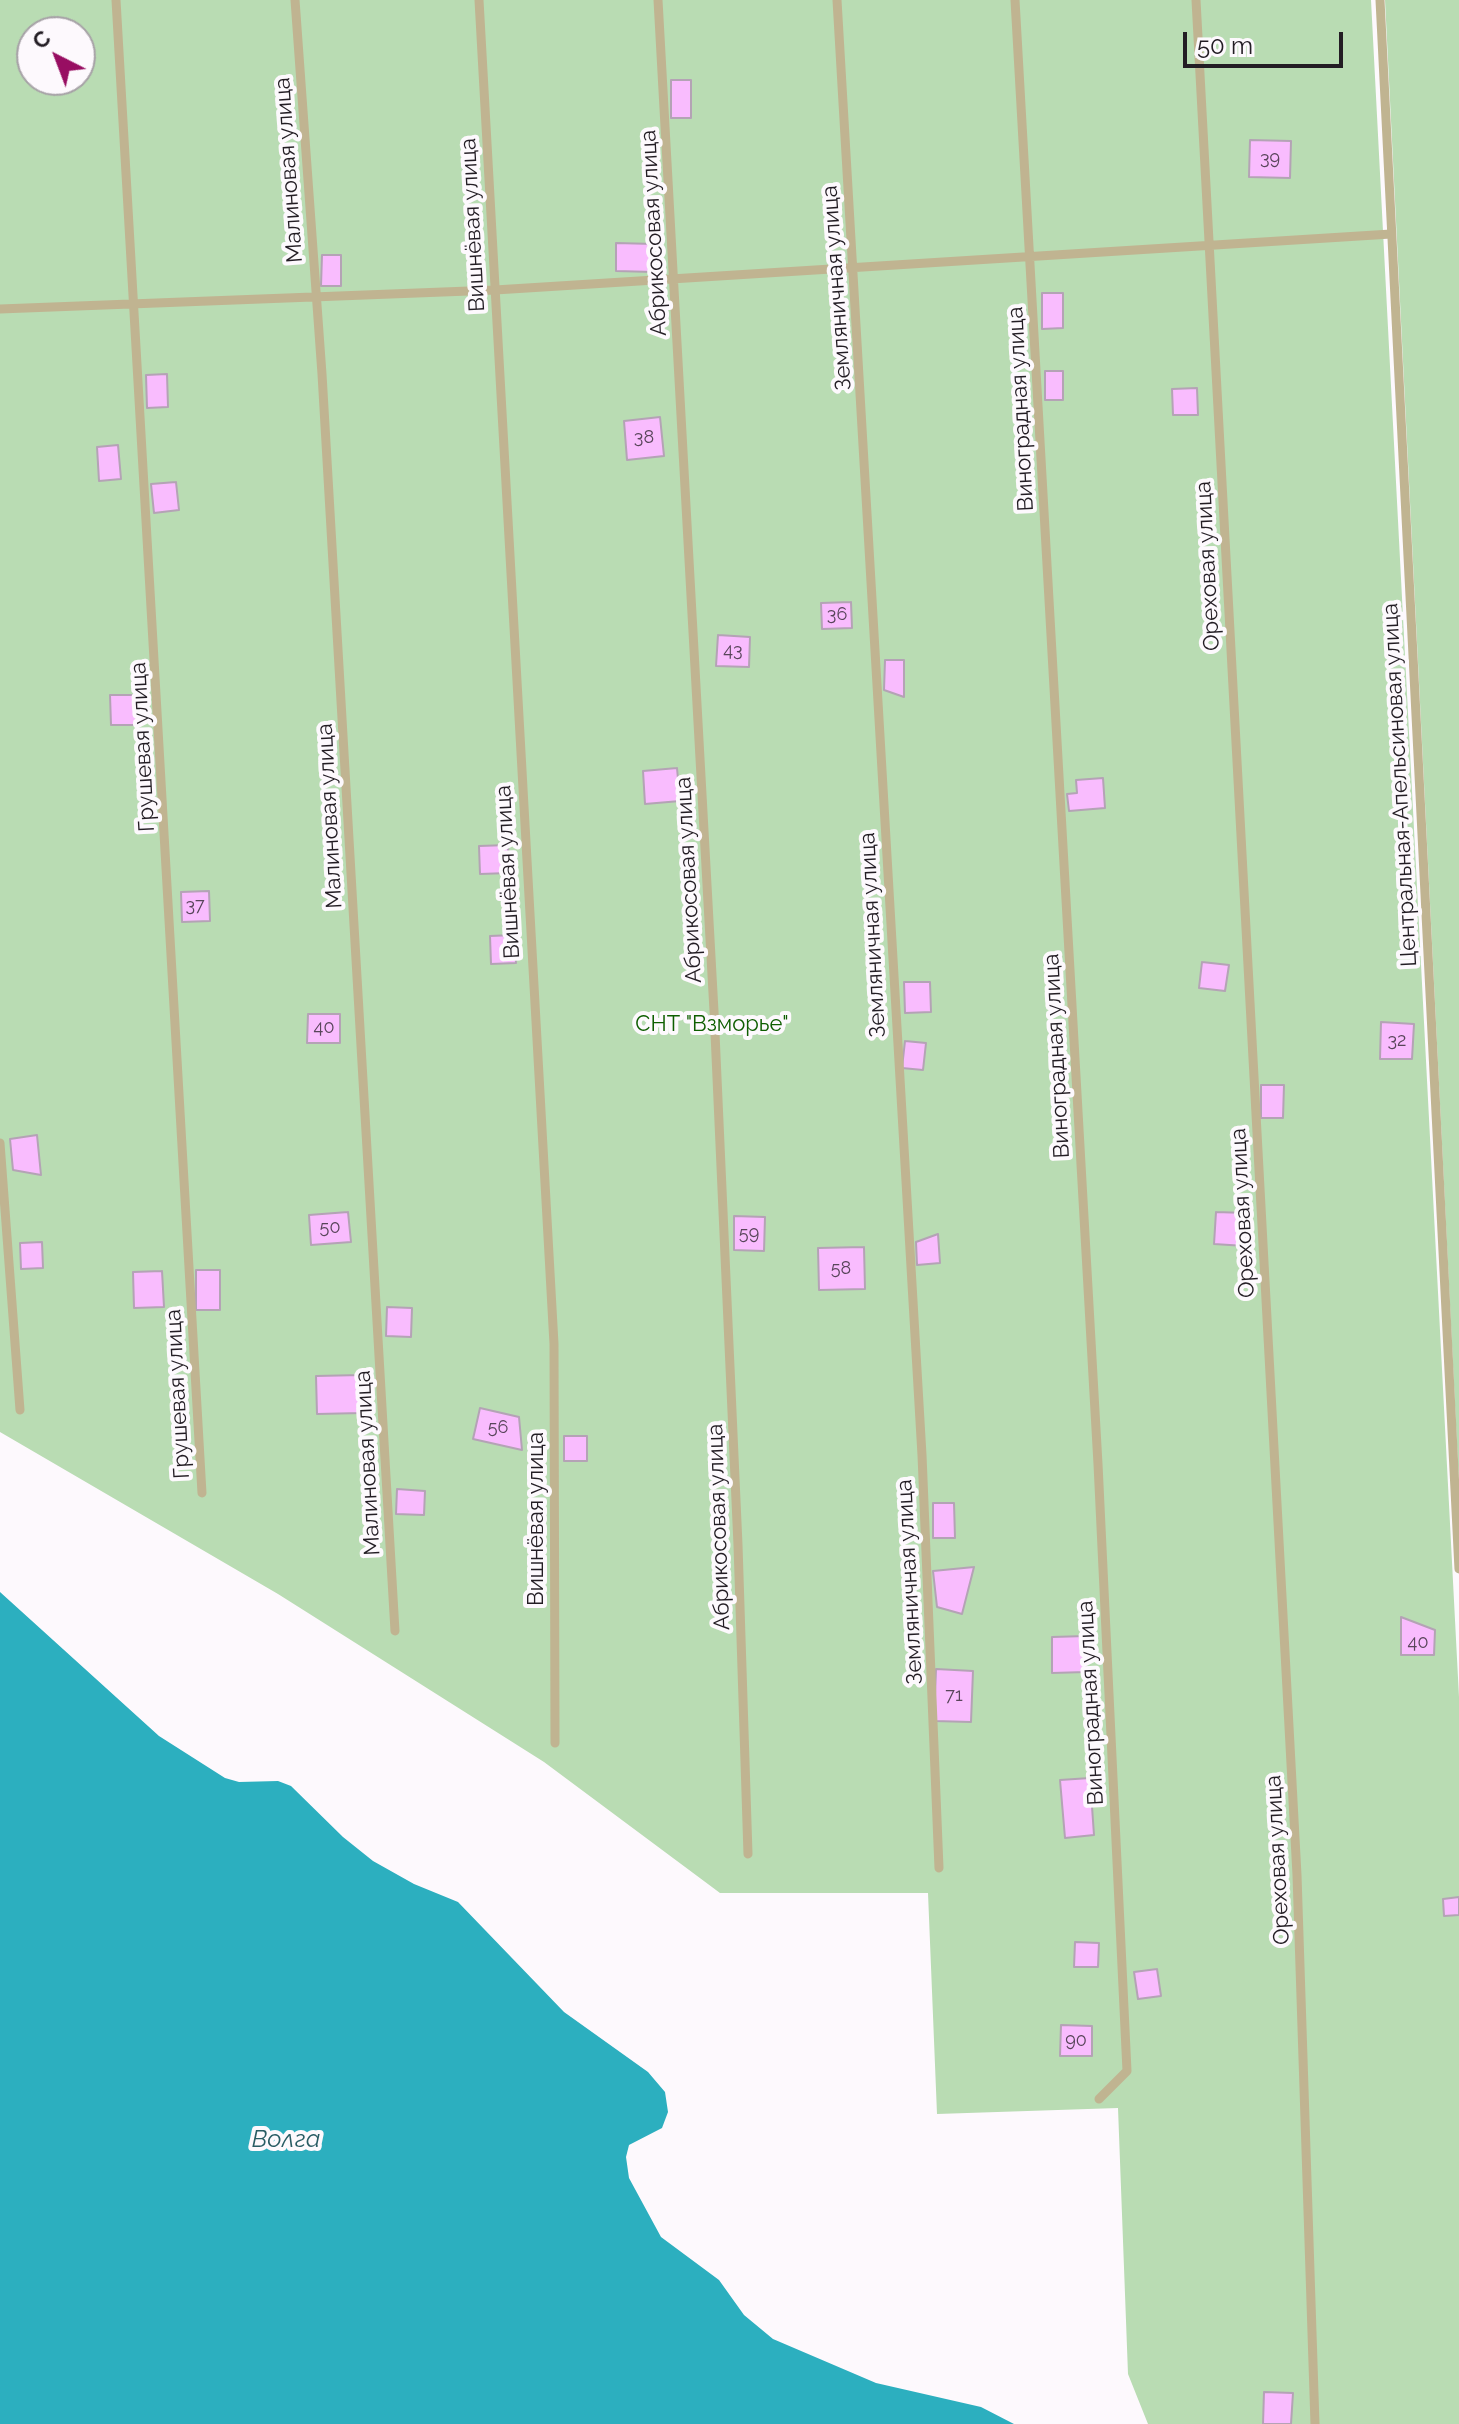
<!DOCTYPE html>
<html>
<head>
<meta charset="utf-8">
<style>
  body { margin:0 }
  #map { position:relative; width:1459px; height:2424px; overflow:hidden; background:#fdf9fd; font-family:Raleway,sans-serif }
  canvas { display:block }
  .north { position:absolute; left:16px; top:16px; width:80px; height:80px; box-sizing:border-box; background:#fdf9fd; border:2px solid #a6a1a6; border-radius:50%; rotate:318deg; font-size:22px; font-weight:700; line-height:32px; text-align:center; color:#231d24 }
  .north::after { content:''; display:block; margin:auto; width:28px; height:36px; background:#980e62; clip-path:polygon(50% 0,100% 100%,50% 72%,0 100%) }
  .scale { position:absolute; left:1183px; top:32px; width:160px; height:36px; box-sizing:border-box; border:4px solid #231d24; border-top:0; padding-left:10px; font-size:24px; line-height:28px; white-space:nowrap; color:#231d24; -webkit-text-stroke:6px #fdf9fd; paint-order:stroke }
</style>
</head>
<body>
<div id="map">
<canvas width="1459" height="2424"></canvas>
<div class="north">С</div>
<div class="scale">50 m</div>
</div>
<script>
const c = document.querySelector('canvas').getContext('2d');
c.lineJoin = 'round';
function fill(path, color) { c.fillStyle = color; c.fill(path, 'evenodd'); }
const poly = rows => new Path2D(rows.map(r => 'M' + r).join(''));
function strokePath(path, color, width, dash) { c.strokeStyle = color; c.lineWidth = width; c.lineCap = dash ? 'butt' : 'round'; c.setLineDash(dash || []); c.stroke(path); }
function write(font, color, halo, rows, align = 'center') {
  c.font = font + ' Raleway,sans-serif'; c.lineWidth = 8; c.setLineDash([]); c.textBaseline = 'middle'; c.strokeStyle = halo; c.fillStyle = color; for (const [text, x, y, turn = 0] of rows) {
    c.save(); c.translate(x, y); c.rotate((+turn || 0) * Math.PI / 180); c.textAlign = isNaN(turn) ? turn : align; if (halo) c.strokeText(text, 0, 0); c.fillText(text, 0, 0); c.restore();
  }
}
const green = poly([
  [0,0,1371,0,1459,1697,1459,2424,1148,2424,1128,2374,1118,2108,937,2114,928,1893,720,1893,544,1762,278,1594,0,1432],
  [32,32,80,32,80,80,32,80],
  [1385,0,1459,0,1459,1485]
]);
const water = poly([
  [0,1592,159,1736,225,1778,239,1782,278,1781,291,1786,343,1837,373,1861,414,1884,458,1902,564,2012,648,2072,665,2092,668,2112,662,2128,629,2145,626,2157,629,2178,661,2237,719,2280,744,2315,773,2339,876,2383,981,2407,1014,2424,0,2424]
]);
const building = poly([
  [671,80,691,80,691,118,671,118,671,80],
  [1250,140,1291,141,1290,178,1249,177,1250,140],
  [616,243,654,244,653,272,616,271,616,243],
  [322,255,341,255,341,286,321,286,322,255],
  [1042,293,1063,293,1063,328,1042,329,1042,293],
  [1045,371,1063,371,1063,400,1045,400,1045,371],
  [167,374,168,407,147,408,146,375,167,374],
  [1197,388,1198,415,1173,415,1172,389,1197,388],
  [660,417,664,456,627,460,624,421,660,417],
  [118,445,121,479,99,481,97,447,118,445],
  [176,482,179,510,154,513,151,484,176,482],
  [851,602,852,628,822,629,821,603,851,602],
  [718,635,750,637,749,667,716,666,718,635],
  [885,660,904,660,904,697,884,690,885,660],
  [110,695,142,695,142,725,111,725,110,695],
  [677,768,680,801,645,804,643,771,677,768],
  [1103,778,1105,808,1069,811,1067,794,1077,793,1076,780,1103,778],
  [508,845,509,873,480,874,479,846,508,845],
  [209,891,210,921,182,922,181,892,209,891],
  [514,935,516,963,491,964,490,936,514,935],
  [1202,962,1229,965,1225,991,1199,988,1202,962],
  [904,982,930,982,931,1012,905,1013,904,982],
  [308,1014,340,1014,340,1043,307,1043,308,1014],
  [1381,1022,1414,1024,1412,1059,1380,1059,1381,1022],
  [905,1041,926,1043,923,1070,902,1068,905,1041],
  [1261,1085,1284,1085,1283,1118,1261,1118,1261,1085],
  [37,1135,41,1175,13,1170,10,1139,37,1135],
  [348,1212,351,1242,311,1245,309,1215,348,1212],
  [1216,1212,1246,1213,1245,1246,1214,1244,1216,1212],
  [734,1216,765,1217,764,1251,734,1250,734,1216],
  [938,1234,940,1263,917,1265,916,1242,938,1234],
  [42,1242,43,1268,21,1269,20,1243,42,1242],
  [864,1247,865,1289,819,1290,818,1248,864,1247],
  [196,1270,220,1270,220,1310,196,1310,196,1270],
  [162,1271,164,1307,134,1308,133,1272,162,1271],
  [387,1307,412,1308,411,1337,386,1336,387,1307],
  [361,1375,362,1413,317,1414,316,1376,361,1375],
  [480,1408,519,1417,522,1450,473,1439,480,1408],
  [564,1436,587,1436,587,1461,564,1461,564,1436],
  [397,1489,425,1491,424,1515,396,1514,397,1489],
  [933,1503,954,1503,955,1538,933,1538,933,1503],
  [974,1567,962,1614,937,1607,933,1571,974,1567],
  [1401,1617,1435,1630,1434,1655,1401,1655,1401,1617],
  [1086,1636,1086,1672,1052,1673,1052,1637,1086,1636],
  [936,1669,973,1671,971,1722,934,1721,936,1669],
  [1090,1778,1094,1835,1065,1838,1060,1780,1090,1778],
  [1459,1897,1459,1915,1444,1916,1443,1899,1459,1897],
  [1075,1942,1099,1943,1098,1967,1074,1967,1075,1942],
  [1157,1969,1161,1996,1138,1999,1134,1972,1157,1969],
  [1061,2025,1092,2026,1092,2056,1060,2056,1061,2025],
  [1264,2392,1293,2393,1291,2424,1263,2424,1264,2392]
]);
const service = poly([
  [116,0,202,1493],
  [295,0,322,374,395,1631],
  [479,0,554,1344,555,1743],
  [658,0,714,1011,738,1545,748,1854],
  [837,0,922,1455,939,1868],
  [1015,0,1098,1464,1127,2071,1099,2099],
  [1196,0,1297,1875,1315,2424],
  [1380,0,1459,1569],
  [0,309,495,290,1391,234],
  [0,1143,20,1410]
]);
const numberNames = [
  ["39",1270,159],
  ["38",644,438],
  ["36",837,615],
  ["43",733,651],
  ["37",195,906],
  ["40",324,1028],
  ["32",1397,1041],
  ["50",330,1228],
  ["59",749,1234],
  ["58",841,1269],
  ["56",498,1428],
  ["40",1418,1643],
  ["71",954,1696],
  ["90",1076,2041]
];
const streetNames = [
  ["Малиновая улица",289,170,-94],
  ["Вишнёвая улица",473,225,-93],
  ["Абрикосовая улица",654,233,-93],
  ["Земляничная улица",837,288,-94],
  ["Виноградная улица",1021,409,-93],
  ["Ореховая улица",1208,566,-93],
  ["Грушевая улица",143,747,-93],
  ["Центральная-Апельсиновая улица",1400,785,-93],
  ["Малиновая улица",330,816,-93],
  ["Вишнёвая улица",508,872,-93],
  ["Абрикосовая улица",689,880,-93],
  ["Земляничная улица",873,935,-93],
  ["Виноградная улица",1057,1056,-93],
  ["Ореховая улица",1243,1213,-93],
  ["Грушевая улица",178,1394,-93],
  ["Малиновая улица",368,1463,-93],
  ["Вишнёвая улица",536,1519,-90],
  ["Абрикосовая улица",719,1527,-92],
  ["Земляничная улица",910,1582,-93],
  ["Виноградная улица",1091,1703,-93],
  ["Ореховая улица",1278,1860,-93]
];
const parkNames = [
  ["СНТ \"Взморье\"",712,1024]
];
const waterNames = [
  ["Волга",286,2140]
];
fill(green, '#b9dcb3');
fill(water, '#2cafbf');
fill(building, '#f9bcfe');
strokePath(building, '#b4a3b5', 2);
strokePath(service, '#c0b491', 9);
write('18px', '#58455a', null, numberNames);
write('22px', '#231d24', '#fdf9fd', streetNames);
write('22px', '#0e5e00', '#fdf9fd', parkNames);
write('italic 24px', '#295c64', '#fdf9fd', waterNames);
</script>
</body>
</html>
